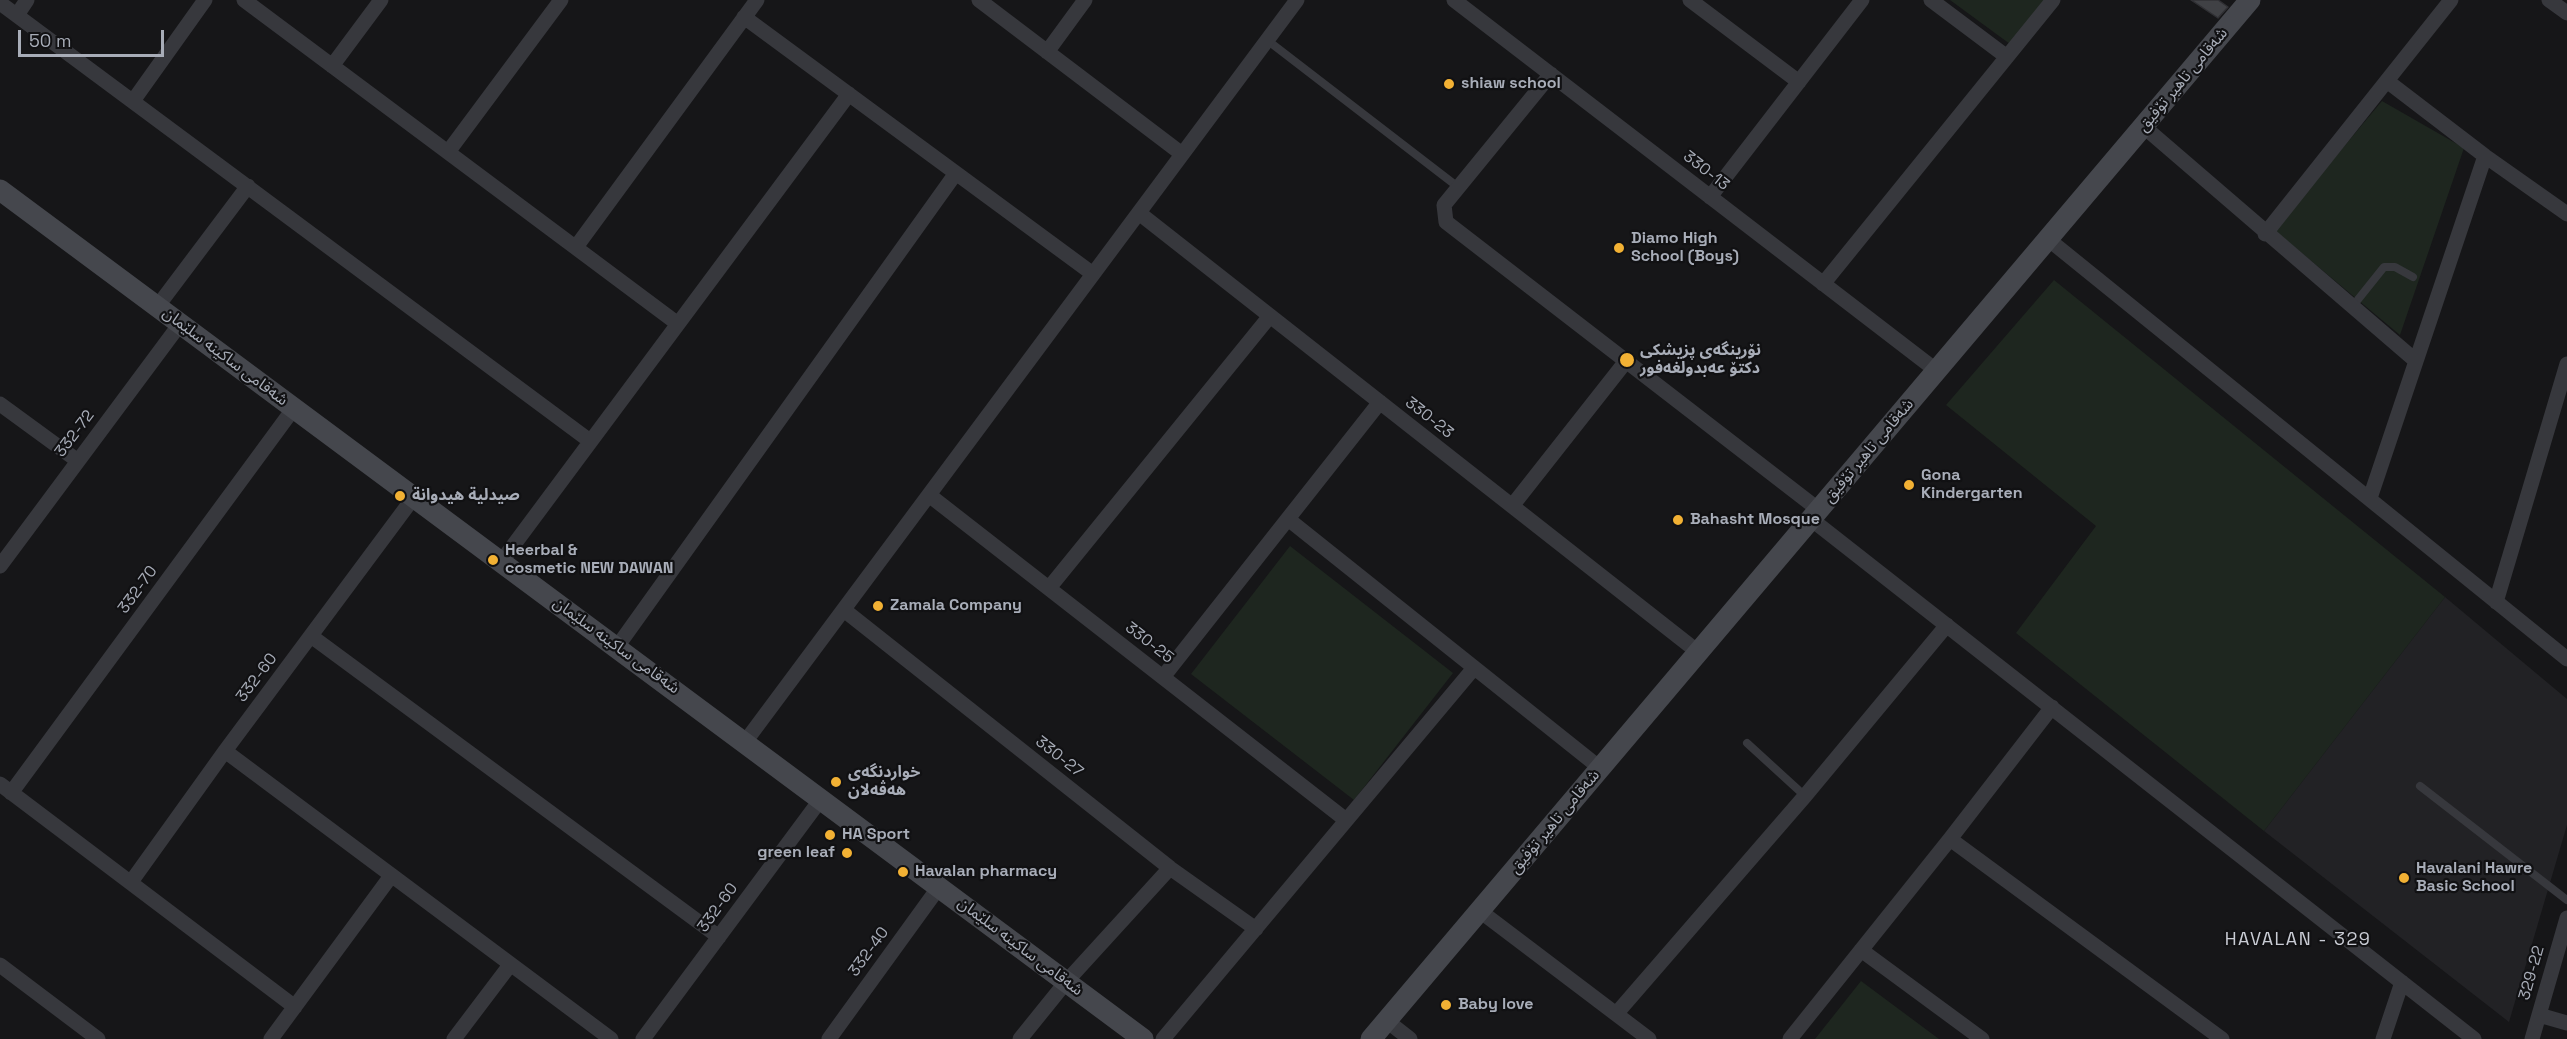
<!DOCTYPE html>
<html>
<head>
<meta charset="utf-8">
<style>
  body { margin:0 }
  #map { position:relative; width:2567px; height:1039px; overflow:hidden; background:#161618; font-family:"Space Grotesk",sans-serif }
  canvas { display:block }
  .scale { position:absolute; left:18px; top:30px; width:146px; height:27px; box-sizing:border-box; border:3px solid #a8adb8; border-top:0; padding-left:8px; font-size:18px; line-height:21px; white-space:nowrap; color:#a8adb8; -webkit-text-stroke:4px #111113; paint-order:stroke }
</style>
</head>
<body>
<div id="map">
<canvas width="2567" height="1039"></canvas>
<div class="scale">50 m</div>
</div>
<script>
const c = document.querySelector('canvas').getContext('2d');
c.lineJoin = 'round';
function fill(path, color) { c.fillStyle = color; c.fill(path, 'evenodd'); }
const poly = rows => new Path2D(rows.map(r => 'M' + r).join(''));
function strokePath(path, color, width, dash) { c.strokeStyle = color; c.lineWidth = width; c.lineCap = dash ? 'butt' : 'round'; c.setLineDash(dash || []); c.stroke(path); }
function write(font, color, halo, rows, align = 'center') {
  c.font = font + ' "Space Grotesk","Noto Sans Arabic",sans-serif'; c.lineWidth = 4.5; c.setLineDash([]); c.textBaseline = 'middle'; c.strokeStyle = halo; c.fillStyle = color; for (const [text, x, y, turn = 0] of rows) {
    c.save(); c.translate(x, y); c.rotate((+turn || 0) * Math.PI / 180); c.textAlign = isNaN(turn) ? turn : align; if (halo) c.strokeText(text, 0, 0); c.fillText(text, 0, 0); c.restore();
  }
}
const built = poly([
  [2445,597,2567,699,2567,825,2509,1022,2264,831]
]);
const green = poly([
  [1950,0,2046,0,2010,44],
  [2382,101,2464,148,2400,335,2274,230],
  [2054,280,2445,597,2264,831,2016,633,2096,526,1946,405],
  [1290,546,1453,673,1354,800,1191,674],
  [1861,981,1939,1039,1815,1039]
]);
const building = poly([
  [2191,0,2218,0,2228,7,2218,18,2191,0]
]);
const lane = poly([
  [1267,40,1458,187],
  [2352,307,2384,267,2395,267,2413,277],
  [1747,743,1805,796],
  [2420,786,2567,900]
]);
const street = poly([
  [244,0,678,324],
  [979,0,1182,154],
  [1454,0,1937,371],
  [1690,0,1799,82],
  [1931,0,2007,57],
  [2549,0,2567,13],
  [0,3,590,441],
  [17,15,27,0],
  [744,17,1093,274],
  [1047,52,1085,0],
  [332,66,381,0],
  [1551,74,1444,205,1446,222,1819,510],
  [2387,81,2485,156,2567,214],
  [133,101,205,0],
  [2143,126,2416,361],
  [448,152,561,0],
  [1710,197,1862,0],
  [1139,213,1698,652],
  [2265,234,2451,0],
  [2048,239,2567,659],
  [576,247,757,0],
  [1823,284,2053,0],
  [157,307,248,186],
  [0,404,78,461],
  [929,495,1346,820],
  [2370,498,2485,156],
  [1512,506,1627,360],
  [1288,519,1600,768],
  [1811,519,2474,1039],
  [501,562,849,94],
  [0,566,180,324],
  [1049,588,1270,316],
  [2496,602,2567,364],
  [844,610,1170,868,1256,929],
  [311,636,719,937],
  [617,647,956,173],
  [1163,677,1380,402],
  [745,742,1297,0],
  [225,751,611,1039],
  [0,784,295,1007],
  [11,793,294,408],
  [1950,839,2222,1039],
  [131,882,225,751,414,497],
  [1480,911,1649,1039],
  [1861,950,1982,1039],
  [0,965,98,1039],
  [1616,1014,1805,796,1947,625],
  [2539,1015,2567,1023],
  [1387,1021,1410,1039],
  [271,1039,391,876],
  [454,1039,510,965],
  [643,1039,821,799],
  [829,1039,939,887],
  [1020,1039,1066,982,1170,868],
  [1163,1039,1474,668],
  [1790,1039,1950,839,2052,707],
  [2383,1039,2402,982],
  [2532,1039,2567,918]
]);
const secondary = poly([
  [0,190,1143,1039],
  [1371,1039,2250,0]
]);
const markers = [
  [1449,84,6,"#f2b134"],
  [1619,248,6,"#f2b134"],
  [1627,360,8,"#f2b134"],
  [1909,485,6,"#f2b134"],
  [400,496,6,"#f2b134"],
  [1678,520,6,"#f2b134"],
  [493,560,6,"#f2b134"],
  [878,606,6,"#f2b134"],
  [836,782,6,"#f2b134"],
  [830,835,6,"#f2b134"],
  [847,853,6,"#f2b134"],
  [903,872,6,"#f2b134"],
  [2404,878,6,"#f2b134"],
  [1446,1005,6,"#f2b134"]
];
const streetNames = [
  ["شەقامی تاهیر تۆفیق",2183,80,-50],
  ["330-13",1706,171,38],
  ["شەقامی ساکینە سلێمان",225,357,37],
  ["330-23",1429,418,38],
  ["332-72",75,434,-53],
  ["شەقامی تاهیر تۆفیق",1869,451,-50],
  ["332-70",138,590,-54],
  ["330-25",1149,643,38],
  ["شەقامی ساکینە سلێمان",616,646,36],
  ["332-60",257,678,-53],
  ["330-27",1059,757,38],
  ["شەقامی تاهیر تۆفیق",1555,822,-50],
  ["332-60",718,908,-54],
  ["شەقامی ساکینە سلێمان",1020,947,37],
  ["332-40",869,952,-54],
  ["329-22",2532,973,-74]
];
const poiNames = [
  ["shiaw school",1461,84],
  ["Diamo High",1631,239],
  ["School (Boys)",1631,257],
  ["نۆرینگەی پزیشکی",1640,351],
  ["دکتۆ عەبدولغەفور",1640,369],
  ["Gona",1921,476],
  ["Kindergarten",1921,494],
  ["صيدلية هيدوانة",412,496],
  ["Bahasht Mosque",1690,520],
  ["Heerbal &",505,551],
  ["cosmetic NEW DAWAN",505,569],
  ["Zamala Company",890,606],
  ["خواردنگەی",848,773],
  ["هەڤەلان",848,791],
  ["HA Sport",842,835],
  ["green leaf",835,853,"right"],
  ["Havalani Hawre",2416,869],
  ["Basic School",2416,887],
  ["Havalan pharmacy",915,872],
  ["Baby love",1458,1005]
];
const neighbourhoodNames = [
  ["HAVALAN - 329",2298,940]
];
fill(built, '#222225');
fill(green, '#1e261f');
fill(building, '#404145');
strokePath(building, '#303034', 1.5);
strokePath(lane, '#37383d', 8);
strokePath(street, '#37383d', 15);
strokePath(secondary, '#45474d', 21);
for (const [x, y, r, color] of markers) { const dot = new Path2D(); dot.arc(x, y, r, 0, 2 * Math.PI); c.fillStyle = color; c.fill(dot); strokePath(dot, '#111113', 2); }
write('16px', '#a8adb8', '#111113', streetNames);
write('bold 16px', '#a8adb8', '#111113', poiNames, 'left');
c.letterSpacing = '1.5px';
write('18px', '#c9ccd4', '#111113', neighbourhoodNames);
c.letterSpacing = '0px';
</script>
</body>
</html>
